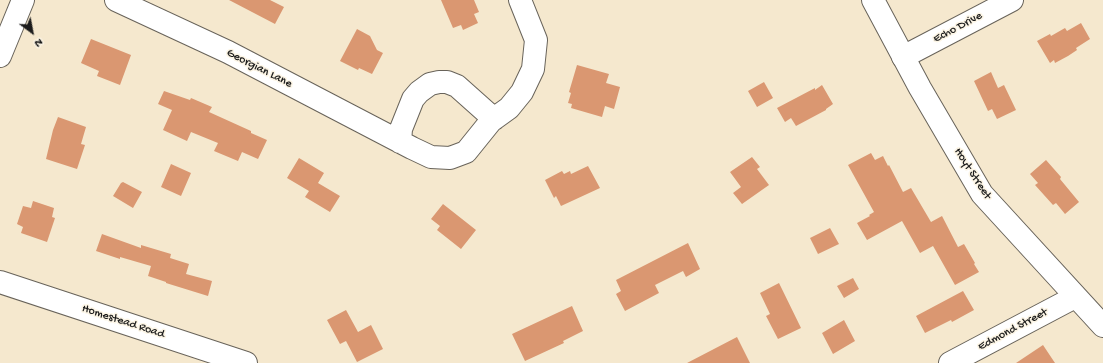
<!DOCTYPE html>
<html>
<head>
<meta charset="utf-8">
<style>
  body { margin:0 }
  #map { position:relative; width:1103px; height:363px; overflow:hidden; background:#f5e8ce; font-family:"Gochi Hand",sans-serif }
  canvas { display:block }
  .north { position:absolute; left:12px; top:12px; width:40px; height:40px; -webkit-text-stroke:3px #fcf5e5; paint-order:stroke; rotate:148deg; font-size:11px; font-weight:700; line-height:16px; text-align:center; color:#1c1c1c }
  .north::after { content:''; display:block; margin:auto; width:14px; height:18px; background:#1c1c1c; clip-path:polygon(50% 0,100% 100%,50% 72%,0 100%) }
</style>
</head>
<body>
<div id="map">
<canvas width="1103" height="363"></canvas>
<div class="north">N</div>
</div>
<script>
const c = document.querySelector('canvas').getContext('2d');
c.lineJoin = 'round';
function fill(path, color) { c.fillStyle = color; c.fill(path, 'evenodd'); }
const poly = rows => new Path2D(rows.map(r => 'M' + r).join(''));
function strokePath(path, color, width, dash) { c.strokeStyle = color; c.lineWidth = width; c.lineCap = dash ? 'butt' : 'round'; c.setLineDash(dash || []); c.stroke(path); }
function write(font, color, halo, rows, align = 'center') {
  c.font = font + ' "Gochi Hand",sans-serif'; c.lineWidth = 3; c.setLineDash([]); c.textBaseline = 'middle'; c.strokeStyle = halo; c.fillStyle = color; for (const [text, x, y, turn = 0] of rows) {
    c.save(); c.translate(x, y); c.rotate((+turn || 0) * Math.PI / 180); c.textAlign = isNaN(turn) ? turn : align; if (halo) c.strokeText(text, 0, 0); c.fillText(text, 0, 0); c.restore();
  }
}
const building = poly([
  [229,0,270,0,284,7,275,24],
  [441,0,474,0,479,12,474,14,478,23,463,30,461,25,453,28],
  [1081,23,1090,39,1076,48,1077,50,1068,56,1055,63,1054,60,1050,63,1037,41,1050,34,1051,36,1065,28,1067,31],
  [357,29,370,36,377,50,383,53,372,74,359,68,358,70,340,61],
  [91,39,131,55,120,85,97,76,99,71,81,63],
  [577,65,609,74,606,83,620,87,614,109,605,106,602,117,571,108,572,104,568,103,571,93,569,92],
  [991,72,998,88,1004,85,1016,110,997,119,992,109,988,111,974,81],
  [764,82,773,98,757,107,748,91],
  [822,85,833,104,826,109,826,110,796,126,791,118,785,122,777,108,815,88,815,90],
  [164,91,190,100,191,98,212,107,209,112,251,131,251,133,267,140,258,159,242,152,238,161,214,151,218,143,191,132,187,141,163,130,172,110,158,104],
  [58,117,86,127,81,144,85,145,77,169,46,159,53,130],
  [871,153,875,160,883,156,888,166,889,165,903,192,911,188,931,222,942,216,958,247,964,244,975,263,974,264,979,272,955,285,933,246,920,253,902,221,867,240,857,223,870,216,869,215,874,212,848,165],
  [752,157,760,167,757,169,769,185,742,204,733,193,741,187,730,172],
  [299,158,324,173,318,183,340,196,330,212,305,197,309,191,287,178],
  [1046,160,1061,177,1060,179,1079,202,1065,214,1056,203,1053,205,1035,185,1038,183,1030,174],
  [171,164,191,173,181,196,161,187],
  [588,166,600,188,561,206,556,196,554,198,545,180,562,171,564,174,570,171,571,174],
  [123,182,142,192,133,208,113,196,121,183],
  [33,201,54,208,52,217,55,218,47,242,21,233,23,227,17,224,23,206,31,208],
  [443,204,476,230,461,249,437,230,440,226,431,219],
  [830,228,839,244,818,254,810,238],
  [102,234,141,248,141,245,171,254,170,258,189,264,186,274,212,281,208,296,166,283,166,282,148,276,151,266,120,257,120,259,96,251],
  [688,243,700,269,686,277,683,271,655,285,659,293,625,311,616,294,621,291,616,280],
  [853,278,859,289,844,298,837,286],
  [779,283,801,328,778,339,766,316,770,314,760,293],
  [963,291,974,310,952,322,951,320,925,333,916,316],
  [572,306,583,331,563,341,564,343,525,361,512,334],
  [346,310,358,332,371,325,383,349,357,362,346,341,340,344,327,320],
  [844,320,855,341,833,354,822,333],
  [737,337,750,363,687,363],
  [1043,345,1055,363,1016,363]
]);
const minor = poly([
  [116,0,228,52,412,148,431,157,450,158,466,152,491,121,509,108,522,92,533,69,536,40,520,0],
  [0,56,23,0],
  [903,57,1012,0],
  [400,142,401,129,413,99,419,92,430,84,439,82,447,82,457,86,494,119],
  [0,282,246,363],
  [950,363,1075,297]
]);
const major = poly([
  [873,0,920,88,982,194,1103,326]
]);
const streetNames = [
  ["Echo Drive",958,28,-28],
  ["Georgian Lane",259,69,27],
  ["Hoyt Street",972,174,57],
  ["Homestead Road",123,322,18],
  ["Edmond Street",1013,330,-28]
];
fill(building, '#da9771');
strokePath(minor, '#68635a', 24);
strokePath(major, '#68635a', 24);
strokePath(minor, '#fff', 22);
strokePath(major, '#fff', 22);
write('12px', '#1c1c1c', '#fcf5e5', streetNames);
</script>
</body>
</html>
